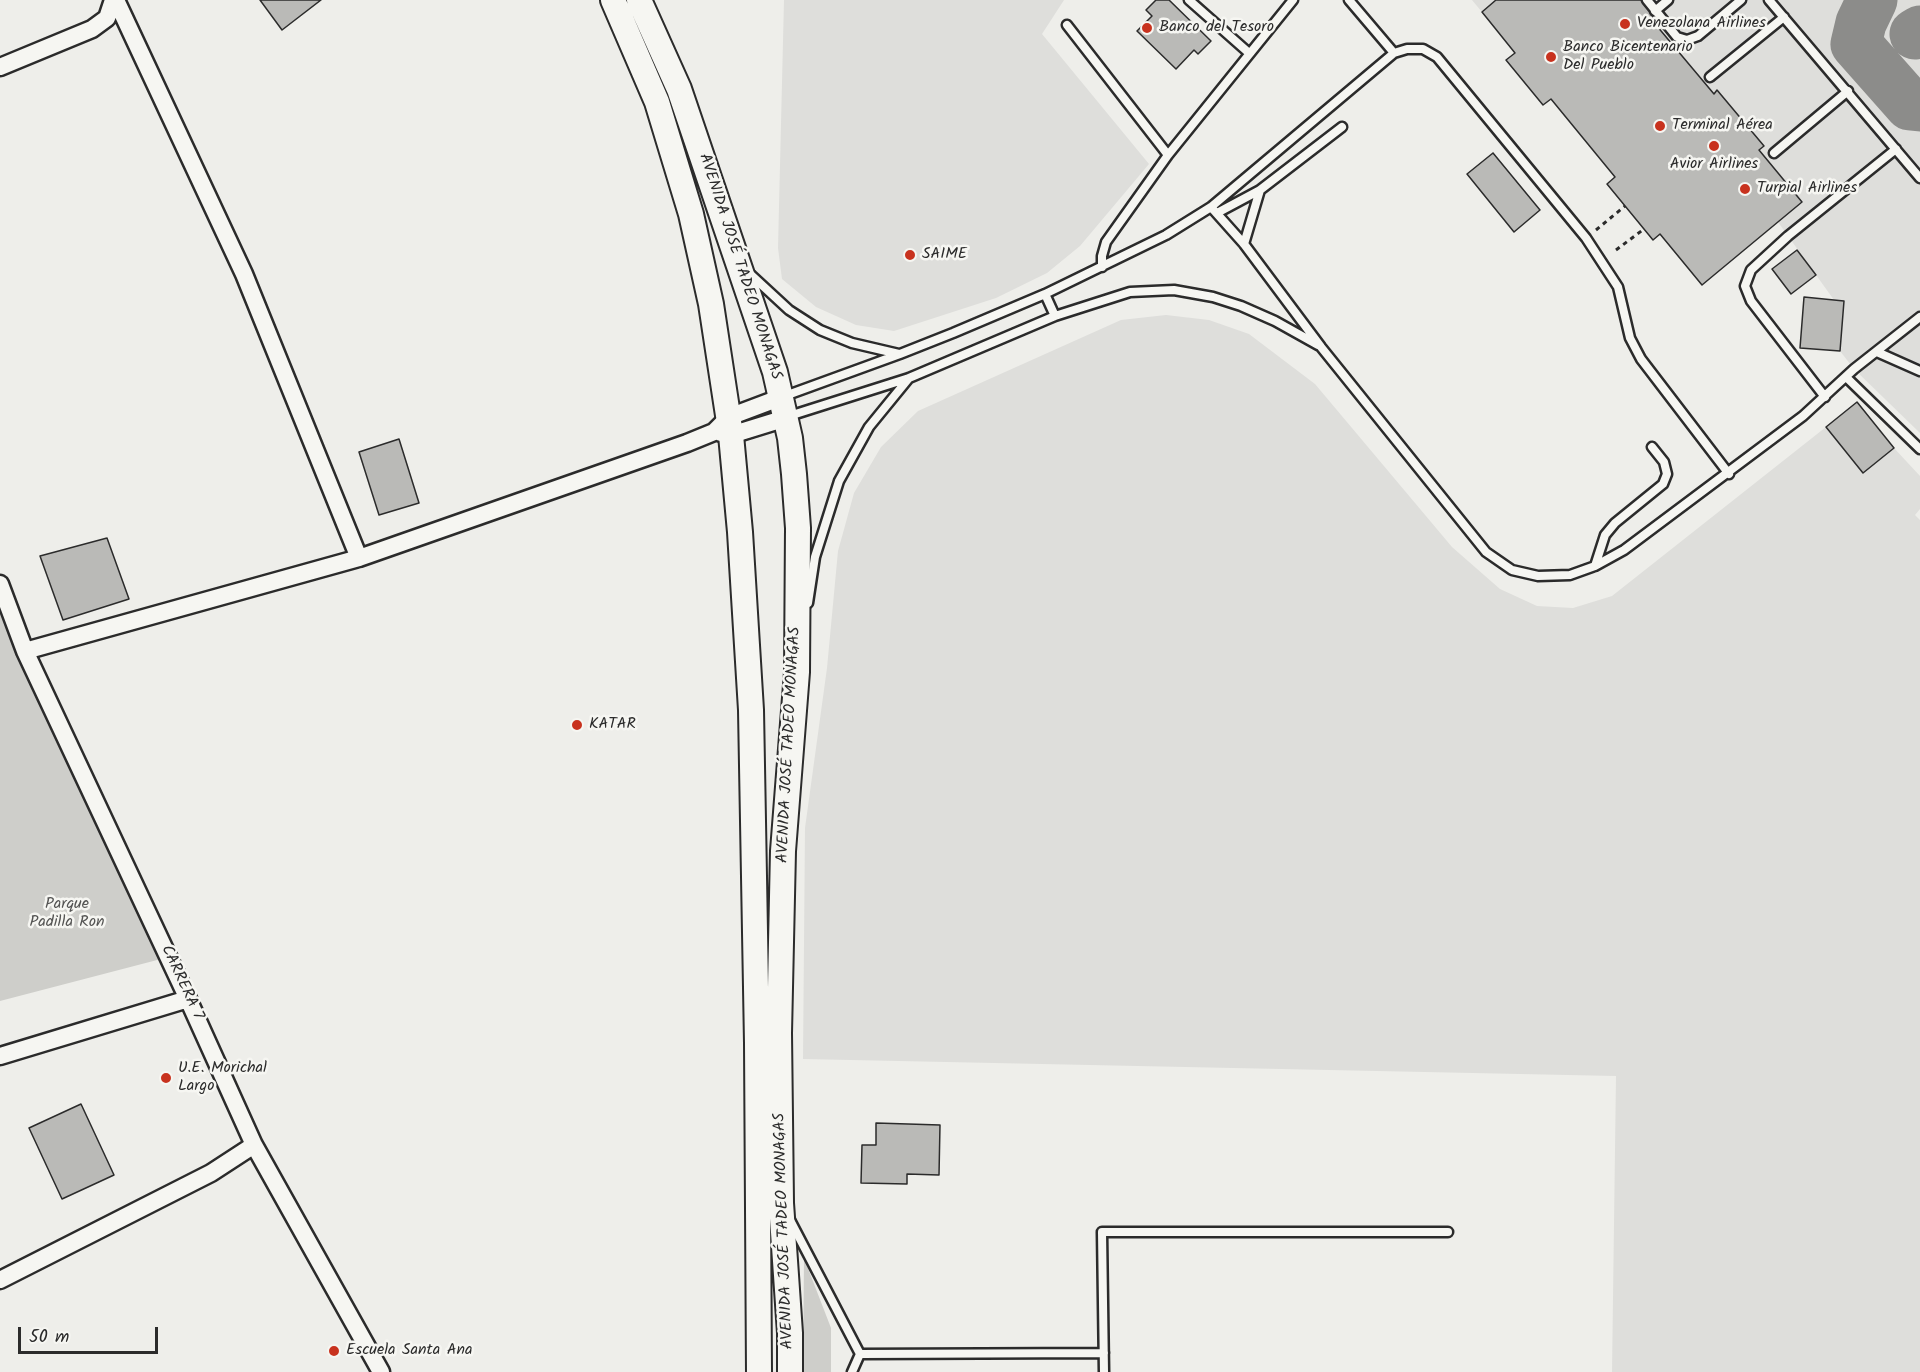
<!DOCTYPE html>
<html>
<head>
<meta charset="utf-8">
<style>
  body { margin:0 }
  #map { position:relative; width:1920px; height:1372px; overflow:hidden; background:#eeeeea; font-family:Kalam,sans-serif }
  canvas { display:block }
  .scale { position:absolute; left:18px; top:1327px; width:140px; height:27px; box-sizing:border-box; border:3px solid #2b2b2b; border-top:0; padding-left:8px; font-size:18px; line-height:21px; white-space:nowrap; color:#2b2b2b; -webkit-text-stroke:4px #f6f6f2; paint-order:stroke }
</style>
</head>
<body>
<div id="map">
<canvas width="1920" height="1372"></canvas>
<div class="scale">50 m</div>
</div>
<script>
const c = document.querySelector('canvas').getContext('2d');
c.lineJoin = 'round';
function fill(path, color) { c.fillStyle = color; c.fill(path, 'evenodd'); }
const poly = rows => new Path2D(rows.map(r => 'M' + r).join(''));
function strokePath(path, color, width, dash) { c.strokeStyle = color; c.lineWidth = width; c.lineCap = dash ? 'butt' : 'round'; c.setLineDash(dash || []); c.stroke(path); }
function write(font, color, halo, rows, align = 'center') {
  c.font = font + ' Kalam,sans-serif'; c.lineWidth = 5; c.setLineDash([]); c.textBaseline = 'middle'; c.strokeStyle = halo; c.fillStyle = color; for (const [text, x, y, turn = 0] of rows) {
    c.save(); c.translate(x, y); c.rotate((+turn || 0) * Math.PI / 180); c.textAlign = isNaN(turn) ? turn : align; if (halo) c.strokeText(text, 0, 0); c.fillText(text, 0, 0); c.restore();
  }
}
const built = poly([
  [784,0,1064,0,1042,34,1149,164,1080,246,1047,273,996,298,894,331,856,325,816,307,782,279,778,248],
  [1472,0,1920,0,1920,433,1854,369,1840,351,1834,300,1778,222,1702,285,1660,235,1653,240,1607,184,1615,177,1551,99,1543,105,1506,60,1515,52],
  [1166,315,1209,320,1249,334,1315,384,1452,547,1500,589,1537,606,1573,608,1612,596,1826,427,1863,473,1894,448,1920,476,1920,509,1915,515,1920,520,1920,1372,1612,1372,1616,1076,803,1059,805,828,827,668,838,551,854,493,881,447,918,411,1121,320]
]);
const green = poly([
  [0,601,161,959,0,1001],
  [804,1258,831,1328,831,1372,803,1372]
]);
const taxiway = poly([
  [1872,0,1861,23,1856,44,1910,105,1920,106],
  [1915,34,1920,31]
]);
const building = poly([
  [260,0,321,0,282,30,260,0],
  [1156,0,1169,0,1211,41,1198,54,1194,50,1176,69,1137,31,1152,16,1146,10,1156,0],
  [1496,0,1641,0,1654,16,1651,19,1714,94,1717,90,1764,146,1759,150,1802,202,1702,285,1660,234,1653,240,1607,184,1615,177,1551,99,1543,105,1506,60,1515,53,1482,12,1496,0],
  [1493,153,1540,210,1514,232,1467,174,1493,153],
  [1797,250,1816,275,1791,294,1772,269,1797,250],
  [1804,297,1844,301,1840,351,1800,348,1804,297],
  [1857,402,1894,448,1863,473,1826,427,1857,402],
  [399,439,419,503,379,515,359,452,399,439],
  [107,538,129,599,63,620,40,556,107,538],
  [81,1104,114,1175,62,1199,29,1128,81,1104],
  [876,1123,940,1125,939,1175,907,1174,907,1184,861,1183,862,1145,876,1145,876,1123]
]);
const path = poly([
  [1596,230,1625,206],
  [1616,250,1644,229]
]);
const service = poly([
  [1189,0,1249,53],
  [1349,0,1394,53],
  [1647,0,1677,37,1687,40,1698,36,1741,0],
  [1769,0,1920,178],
  [1655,11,1668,0],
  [1067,25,1168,155],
  [1710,77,1784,17],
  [1774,153,1848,91],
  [1211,207,1244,244,1321,347,1486,552,1512,570,1538,576,1570,575,1595,566,1624,550,1803,416,1854,369,1920,317],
  [1217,213,1260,190,1342,127],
  [1244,244,1260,190],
  [1102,267,1102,256,1106,242,1168,155,1293,0],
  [750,274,789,310,820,330,852,343,899,354],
  [1045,294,1055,316],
  [1877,352,1920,371],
  [1846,377,1920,449],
  [782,397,900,354,953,333,1045,294,1166,235,1211,207,1394,53,1407,49,1423,49,1437,57,1586,238,1618,287,1630,338,1641,359,1729,474],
  [1825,397,1751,301,1745,286,1751,270,1788,236,1896,149],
  [786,417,909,378,1055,316,1130,292,1174,290,1213,297,1241,306,1275,321,1318,345],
  [1595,566,1605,535,1615,523,1663,484,1667,474,1664,462,1652,447],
  [808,603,815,557,839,481,869,427,909,378],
  [790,1220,860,1354,852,1372],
  [860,1354,1104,1353],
  [1104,1372,1102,1232,1448,1232]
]);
const minor = poly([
  [116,0,244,274,359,558],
  [0,67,92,29,107,18,113,0],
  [721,433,731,435,786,418],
  [0,584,25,651,188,999,254,1145,381,1372],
  [25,651,359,558,687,443,714,432,729,417,782,397],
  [0,1056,188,999],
  [0,1280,211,1173,254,1145]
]);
const secondary = poly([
  [613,0,657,102,691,214,711,304,731,435,740,532,751,710,757,1043,759,1372],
  [639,0,679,89,775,372,790,438,794,474,798,528,797,672,783,851,779,1033,781,1203,790,1333,790,1372]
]);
const markers = [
  [1625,24,6,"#c8321e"],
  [1147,28,6,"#c8321e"],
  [1551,57,6,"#c8321e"],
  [1660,126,6,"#c8321e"],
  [1714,146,6,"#c8321e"],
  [1745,189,6,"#c8321e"],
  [910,255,6,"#c8321e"],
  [577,725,6,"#c8321e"],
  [166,1078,6,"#c8321e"],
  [334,1351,6,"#c8321e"]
];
const poiNames = [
  ["Venezolana Airlines",1637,24],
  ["Banco del Tesoro",1159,28],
  ["Banco Bicentenario",1563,48],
  ["Del Pueblo",1563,66],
  ["Terminal Aérea",1672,126],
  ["Avior Airlines",1714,165,"center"],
  ["Turpial Airlines",1757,189],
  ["SAIME",922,255],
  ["KATAR",589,725],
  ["U.E. Morichal",178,1069],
  ["Largo",178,1087],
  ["Escuela Santa Ana",346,1351]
];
const streetNames = [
  ["AVENIDA JOSÉ TADEO MONAGAS",739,267,72],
  ["AVENIDA JOSÉ TADEO MONAGAS",790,745,-87],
  ["CARRERA 7",181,983,65],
  ["AVENIDA JOSÉ TADEO MONAGAS",785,1231,-92]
];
const parkNames = [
  ["Parque",67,905],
  ["Padilla Ron",67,923]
];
fill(built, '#dededb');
fill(green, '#cececa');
strokePath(taxiway, '#8c8c8a', 51);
fill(building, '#babab7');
strokePath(building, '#2b2b2b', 1.5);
strokePath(service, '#2b2b2b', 13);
strokePath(minor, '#2b2b2b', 21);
strokePath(secondary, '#2b2b2b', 28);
strokePath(path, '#2b2b2b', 3, [4.5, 4.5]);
strokePath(service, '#f6f6f2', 8);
strokePath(minor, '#f6f6f2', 16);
strokePath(secondary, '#f6f6f2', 24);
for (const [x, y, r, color] of markers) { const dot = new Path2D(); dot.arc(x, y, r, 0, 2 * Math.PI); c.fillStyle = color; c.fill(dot); strokePath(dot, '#f6f6f2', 2); }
write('16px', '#2b2b2b', '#f6f6f2', poiNames, 'left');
write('16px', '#2b2b2b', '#f6f6f2', streetNames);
write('16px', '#545453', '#f6f6f2', parkNames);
</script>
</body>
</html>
